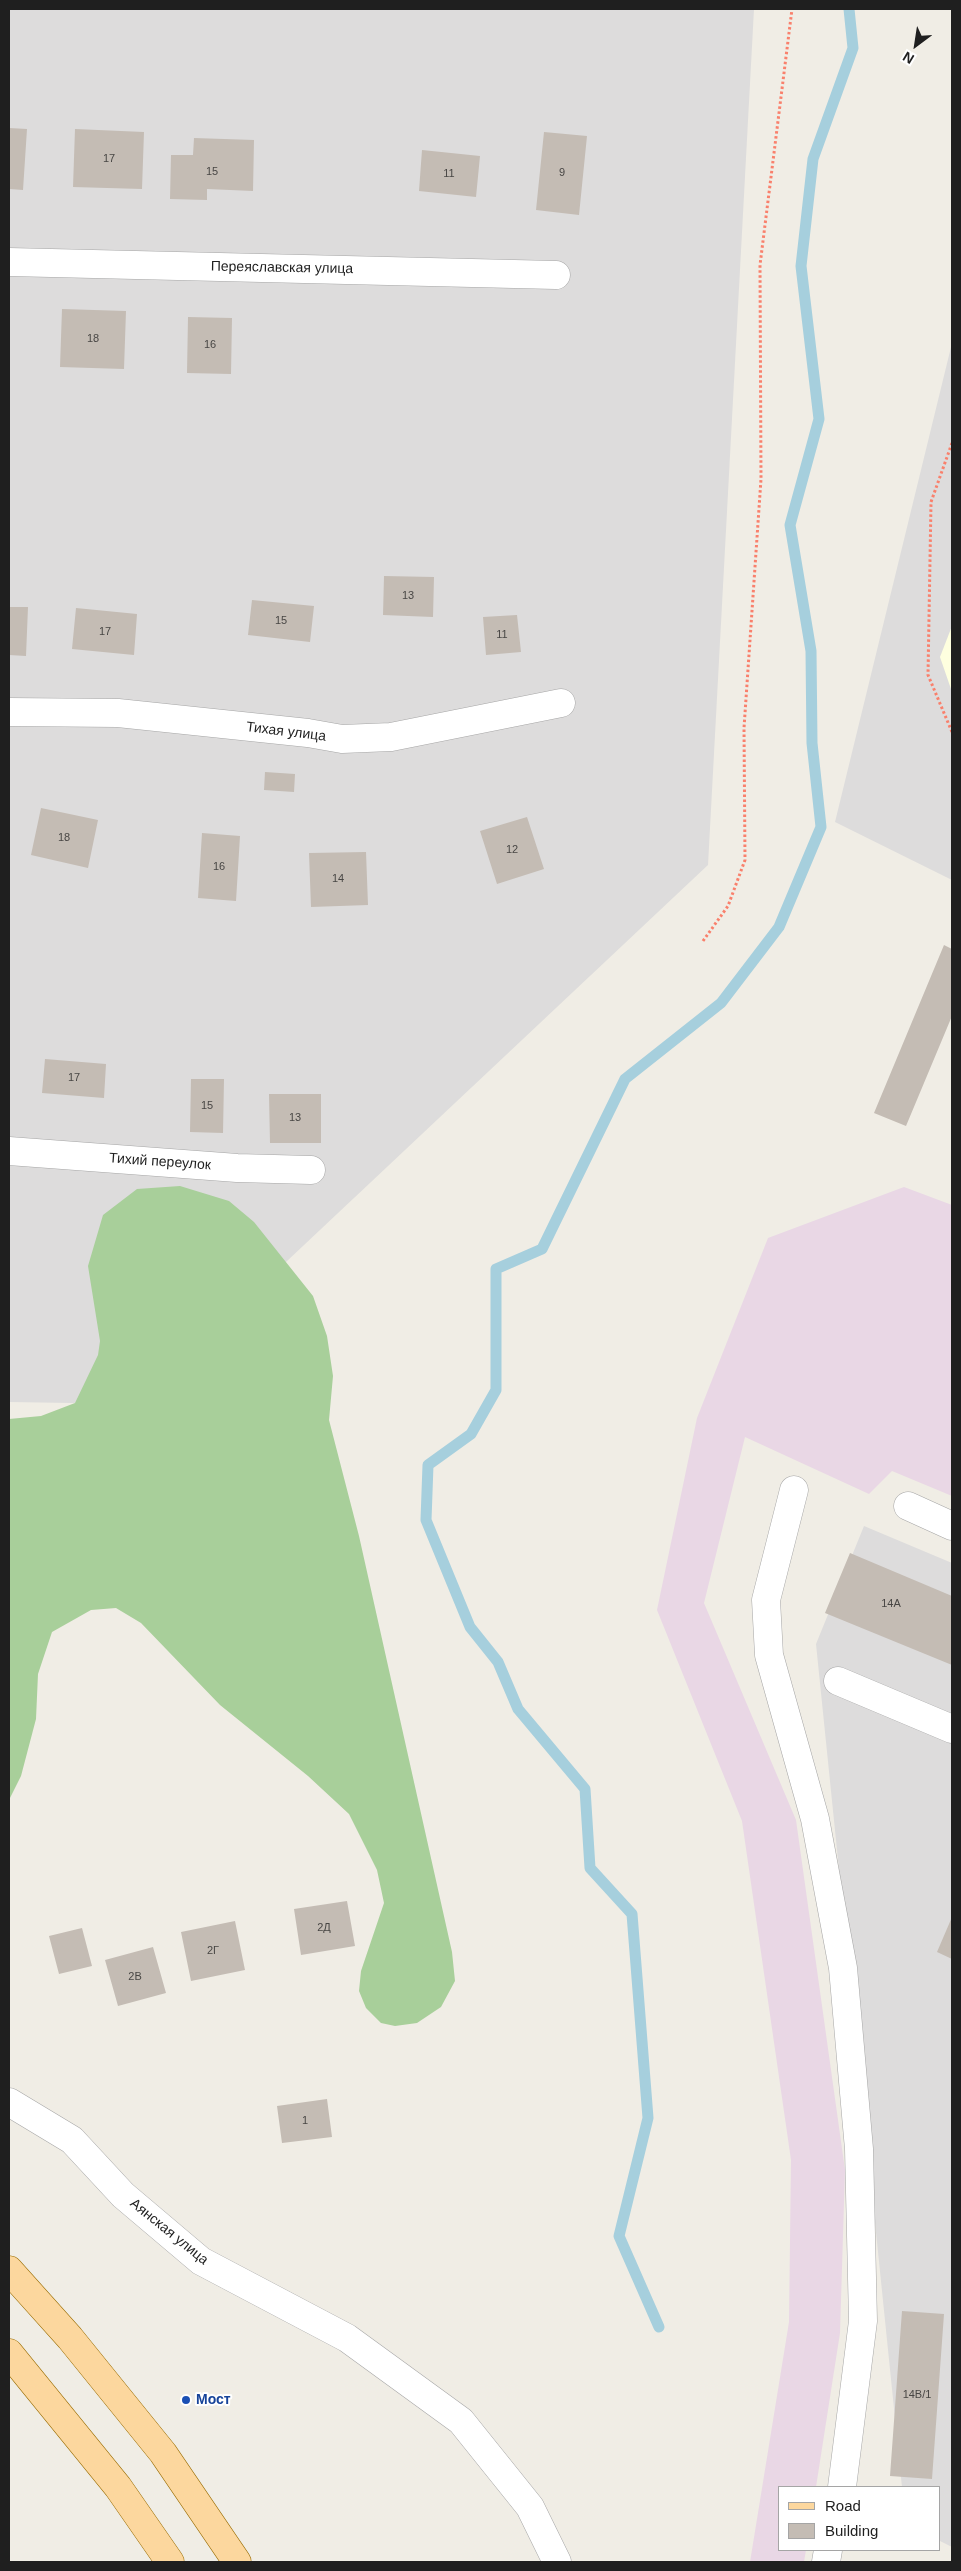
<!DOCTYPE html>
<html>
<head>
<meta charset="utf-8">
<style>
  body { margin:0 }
  #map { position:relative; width:961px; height:2571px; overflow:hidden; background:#f0ede5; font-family:Arial,sans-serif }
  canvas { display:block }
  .frame { position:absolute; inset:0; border:10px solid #1f1f1f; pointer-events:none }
  .legend { position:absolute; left:778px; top:2486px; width:162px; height:65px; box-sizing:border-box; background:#fff; border:1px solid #a5a5a5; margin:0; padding:6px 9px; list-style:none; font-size:15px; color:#1f1f1f }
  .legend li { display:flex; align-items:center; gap:10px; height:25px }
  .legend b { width:25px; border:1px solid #a5a5a5 }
  .north { position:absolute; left:891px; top:20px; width:50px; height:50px; -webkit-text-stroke:4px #fff; paint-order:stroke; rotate:211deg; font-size:14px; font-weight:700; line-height:20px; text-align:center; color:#1f1f1f }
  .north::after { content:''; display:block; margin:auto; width:18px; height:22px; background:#1f1f1f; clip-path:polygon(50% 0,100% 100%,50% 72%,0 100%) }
</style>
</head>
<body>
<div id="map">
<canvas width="961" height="2571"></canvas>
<div class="frame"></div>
<ul class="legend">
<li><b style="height:6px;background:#fcd79e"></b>Road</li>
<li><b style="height:14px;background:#c4bcb4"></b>Building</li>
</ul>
<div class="north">N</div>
</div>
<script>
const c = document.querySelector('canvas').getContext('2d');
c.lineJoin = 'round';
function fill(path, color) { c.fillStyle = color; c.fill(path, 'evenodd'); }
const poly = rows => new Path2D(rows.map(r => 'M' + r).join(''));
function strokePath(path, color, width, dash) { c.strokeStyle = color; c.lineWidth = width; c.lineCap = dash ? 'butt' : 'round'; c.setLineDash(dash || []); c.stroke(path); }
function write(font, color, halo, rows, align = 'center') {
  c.font = font + ' Arial,sans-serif'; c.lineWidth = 4; c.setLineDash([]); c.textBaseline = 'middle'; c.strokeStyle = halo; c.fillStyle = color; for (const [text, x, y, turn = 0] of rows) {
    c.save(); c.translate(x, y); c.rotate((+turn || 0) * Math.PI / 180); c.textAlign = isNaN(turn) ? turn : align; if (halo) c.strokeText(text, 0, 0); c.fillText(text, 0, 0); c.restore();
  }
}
const residential = poly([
  [9,9,754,9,708,865,135,1404,9,1402],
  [952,343,952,880,835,822],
  [864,1526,952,1563,952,2547,940,2541,940,2487,902,2487,816,1644]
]);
const industrial = poly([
  [904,1187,952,1205,952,1496,892,1471,869,1494,745,1437,704,1603,796,1820,845,2170,840,2333,816,2487,780,2487,780,2550,806,2550,804,2562,750,2562,789,2322,791,2160,742,1821,657,1610,697,1418,768,1238]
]);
const education = poly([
  [952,626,952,692,940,657]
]);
const forest = poly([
  [180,1186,229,1201,254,1222,313,1296,327,1336,333,1376,329,1420,359,1536,452,1952,455,1981,441,2007,417,2023,395,2026,381,2023,366,2008,359,1991,361,1971,384,1903,377,1870,349,1814,308,1776,220,1705,141,1623,116,1608,91,1610,52,1632,38,1674,36,1719,21,1776,9,1800,9,1419,41,1416,75,1403,98,1355,100,1341,88,1266,103,1215,137,1189]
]);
const stream = poly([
  [659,2327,619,2236,648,2118,632,1914,590,1868,585,1789,518,1709,498,1662,470,1627,426,1520,428,1465,471,1434,496,1390,496,1269,542,1249,625,1079,721,1003,779,927,821,827,812,743,811,651,790,525,819,419,801,266,813,159,853,48,849,9]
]);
const building = poly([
  [9,128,27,129,23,190,9,189],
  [75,129,144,132,142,189,73,187],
  [544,132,587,136,579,215,536,210],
  [194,138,254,140,253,191,207,189,207,200,170,199,171,155,193,155],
  [422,150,480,156,476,197,419,191],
  [62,309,126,311,124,369,60,367],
  [188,317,232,318,231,374,187,373],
  [384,576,434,577,433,617,383,615],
  [252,600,314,606,310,642,248,635],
  [9,607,28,607,26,656,9,655],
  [76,608,137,614,134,655,72,649],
  [517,615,521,652,486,655,483,617],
  [265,772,295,774,294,792,264,790],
  [41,808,98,820,88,868,31,855],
  [527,817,544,869,497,884,480,831],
  [202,833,240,836,236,901,198,898],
  [366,852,368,905,311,907,309,853],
  [944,945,952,949,952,1016,906,1126,874,1113],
  [45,1059,106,1064,104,1098,42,1093],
  [191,1079,224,1079,223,1133,190,1132],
  [269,1094,321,1094,321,1143,270,1143],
  [850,1553,952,1596,952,1665,825,1613],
  [347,1901,355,1946,301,1955,294,1909],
  [952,1917,952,1959,937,1952],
  [235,1921,245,1970,191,1981,181,1932],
  [82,1928,92,1966,59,1974,49,1936],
  [153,1947,166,1993,118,2006,105,1960],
  [327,2099,332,2137,282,2143,277,2106],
  [902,2311,944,2314,932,2479,890,2476]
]);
const path = poly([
  [952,443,931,502,928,675,952,732],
  [703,941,728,906,745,860,744,728,761,479,760,265,792,9]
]);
const minor = poly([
  [9,262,556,275],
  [9,712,118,713,308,733,342,739,391,737,561,703],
  [9,1151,237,1168,311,1170],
  [794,1490,766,1600,769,1655,815,1819,843,1968,859,2149,863,2321,842,2487],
  [908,1506,952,1526],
  [838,1681,952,1729],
  [9,2102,72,2140,123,2195,201,2261,347,2338,461,2421,530,2507,557,2562],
  [826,2562,828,2550]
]);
const major = poly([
  [9,2270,70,2338,163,2453,237,2562],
  [9,2353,118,2487,170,2562]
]);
const markers = [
  [186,2400,5,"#1a4fb4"]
];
const numberNames = [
  ["17",109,159],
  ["15",212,172],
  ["9",562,173],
  ["11",449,174],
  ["18",93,339],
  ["16",210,345],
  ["13",408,596],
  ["15",281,621],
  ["17",105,632],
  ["11",502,635],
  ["18",64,838],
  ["12",512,850],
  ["16",219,867],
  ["14",338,879],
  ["17",74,1078],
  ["15",207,1106],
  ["13",295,1118],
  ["14А",891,1604],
  ["2Д",324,1928],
  ["2Г",213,1951],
  ["2В",135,1977],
  ["1",305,2121],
  ["14В/1",917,2395]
];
const streetNames = [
  ["Переяславская улица",282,268,1],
  ["Тихая улица",286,732,7],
  ["Тихий переулок",160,1162,4],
  ["Аянская улица",169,2232,39]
];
const transitNames = [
  ["Мост",196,2400]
];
fill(residential, '#dddcdc');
fill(industrial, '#e9d7e5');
fill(education, '#feffdf');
fill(forest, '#a8cf9a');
strokePath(stream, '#a6cfdd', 11);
fill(building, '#c4bcb4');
strokePath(minor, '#a6a6a6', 29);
strokePath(major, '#996c00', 29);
strokePath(path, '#f9806c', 3, [2.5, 2.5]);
strokePath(minor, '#fff', 28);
strokePath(major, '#fcd79e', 28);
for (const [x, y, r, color] of markers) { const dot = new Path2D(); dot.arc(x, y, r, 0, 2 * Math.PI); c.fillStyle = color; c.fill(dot); strokePath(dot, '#fff', 2); }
write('11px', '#484644', null, numberNames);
write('14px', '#1f1f1f', '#fff', streetNames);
write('bold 14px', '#164399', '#fff', transitNames, 'left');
</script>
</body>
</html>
